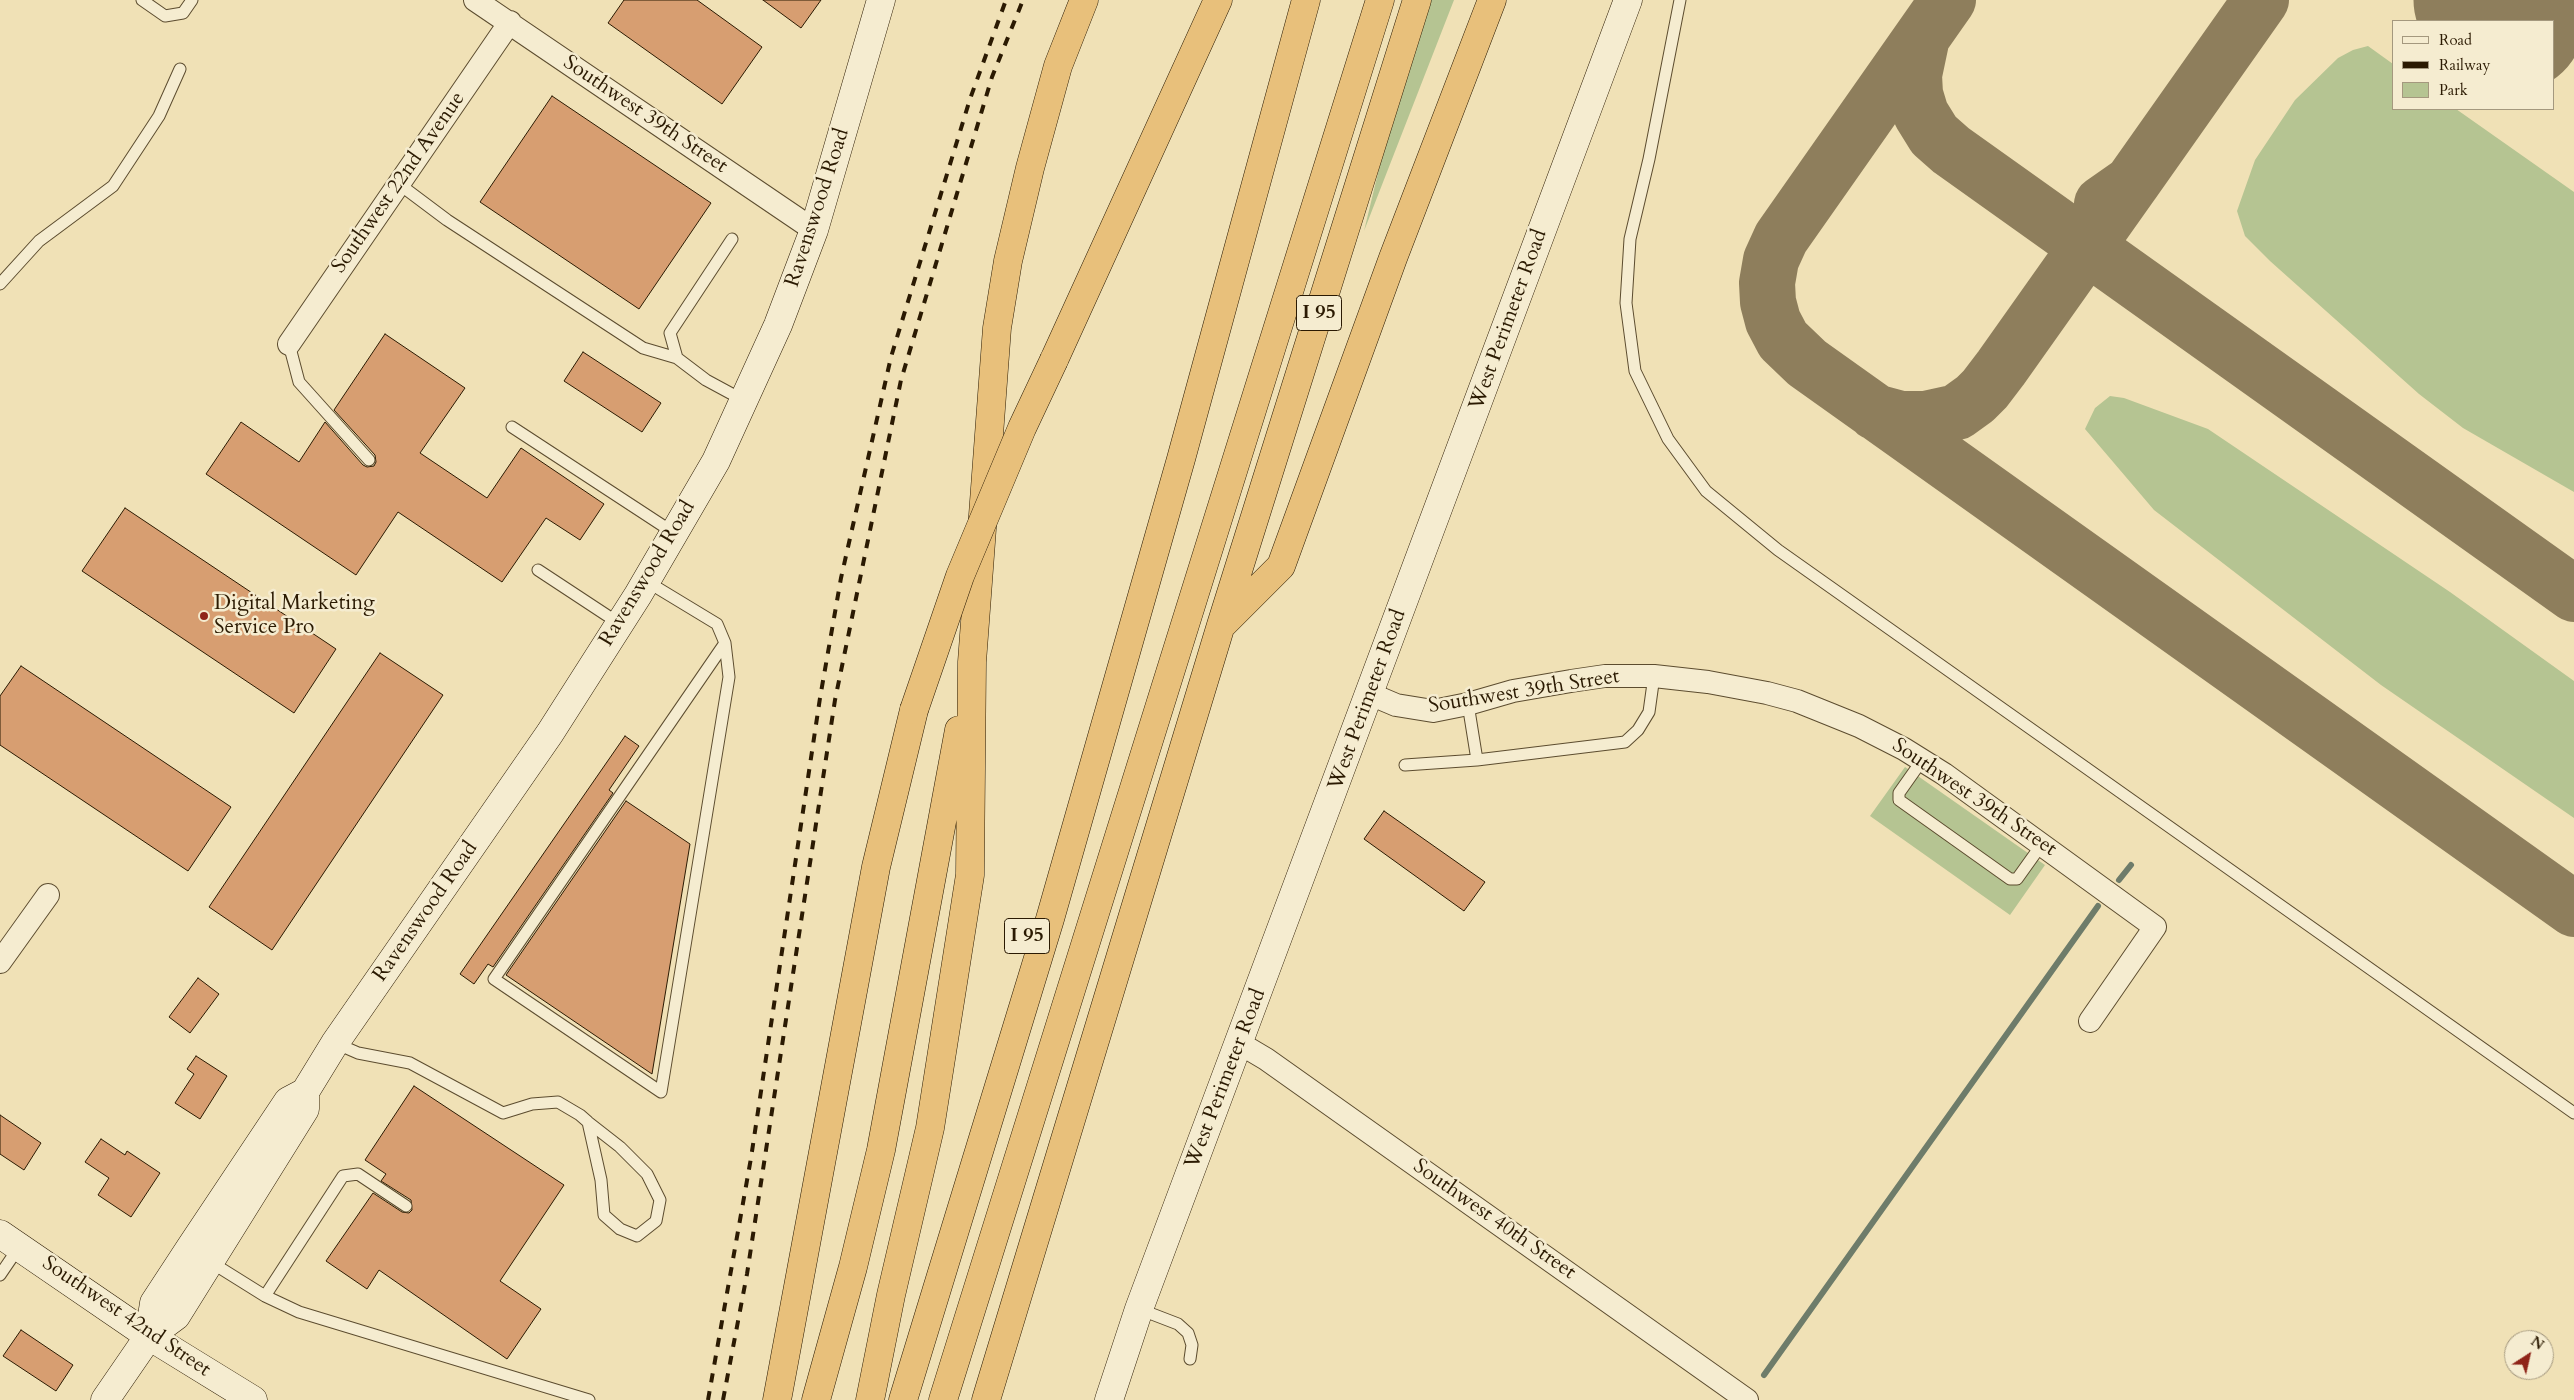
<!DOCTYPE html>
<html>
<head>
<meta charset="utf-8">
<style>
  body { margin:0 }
  #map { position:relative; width:2574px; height:1400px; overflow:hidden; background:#f0e1b6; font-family:Cardo,serif }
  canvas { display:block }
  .legend { position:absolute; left:2392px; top:20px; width:162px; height:90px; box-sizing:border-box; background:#f5ecd0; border:1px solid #a4987e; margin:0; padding:6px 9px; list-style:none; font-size:15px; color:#2b1a02 }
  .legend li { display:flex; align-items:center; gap:10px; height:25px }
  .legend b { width:25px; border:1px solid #a4987e }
  .north { position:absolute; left:2504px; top:1330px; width:50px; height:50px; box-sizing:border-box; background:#f5ecd0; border:1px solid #a4987e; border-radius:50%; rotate:35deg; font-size:14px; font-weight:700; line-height:20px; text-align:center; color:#2b1a02 }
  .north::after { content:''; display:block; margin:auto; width:18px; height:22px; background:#8f2418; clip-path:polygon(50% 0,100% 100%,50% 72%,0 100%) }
</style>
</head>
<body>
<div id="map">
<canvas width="2574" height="1400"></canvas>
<ul class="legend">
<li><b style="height:6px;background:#f5ecd0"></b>Road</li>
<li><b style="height:6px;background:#2b1a02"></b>Railway</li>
<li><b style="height:14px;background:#b5c492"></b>Park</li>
</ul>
<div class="north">N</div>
</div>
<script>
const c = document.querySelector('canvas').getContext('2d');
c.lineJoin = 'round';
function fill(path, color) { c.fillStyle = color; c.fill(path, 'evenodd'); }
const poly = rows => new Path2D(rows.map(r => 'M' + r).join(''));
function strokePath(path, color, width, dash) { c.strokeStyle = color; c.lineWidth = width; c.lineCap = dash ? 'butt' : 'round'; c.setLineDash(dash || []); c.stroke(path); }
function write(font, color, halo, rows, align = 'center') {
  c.font = font + ' Cardo,serif'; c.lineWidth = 5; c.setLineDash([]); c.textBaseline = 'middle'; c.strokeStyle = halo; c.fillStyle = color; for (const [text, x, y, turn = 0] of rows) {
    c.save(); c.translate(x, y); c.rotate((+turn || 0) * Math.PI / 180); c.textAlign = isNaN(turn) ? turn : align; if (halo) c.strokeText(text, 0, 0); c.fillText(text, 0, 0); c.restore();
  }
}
const green = poly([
  [1426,0,1454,0,1364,231,1407,53],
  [2368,46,2393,64,2393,109,2456,109,2574,192,2574,492,2463,428,2419,394,2270,261,2245,236,2237,211,2255,160,2295,100,2338,58,2353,50],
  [2110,396,2124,398,2208,429,2450,592,2574,681,2574,818,2381,685,2154,510,2085,429,2095,408],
  [1905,767,2045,865,2010,915,1870,816]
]);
const stream = poly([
  [2119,880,2131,865],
  [1764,1375,2098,906]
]);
const taxiway = poly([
  [1948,0,1781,238,1771,260,1767,283,1768,302,1773,321,1783,340,1807,363,2574,909],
  [1922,37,1914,75,1915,94,1921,114,1934,135,1951,150,2574,594],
  [2102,204,2132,183,2261,0],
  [1875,412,1901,419,1925,419,1957,412,1975,399,1985,389,2001,368,2132,183]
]);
const runway = poly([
  [2484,0,2514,21]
]);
const building = poly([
  [624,0,697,0,762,47,722,104,608,23,624,0],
  [763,0,821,0,801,28,763,0],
  [552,96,711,203,639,309,480,202,552,96],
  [385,334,465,388,420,453,487,498,521,448,604,504,580,540,546,518,502,582,398,512,356,575,206,474,241,422,299,462,325,422,363,465,367,467,374,466,376,462,375,455,334,410,385,334],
  [583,352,661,403,642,432,564,381,583,352],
  [125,508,336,649,294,713,82,571,125,508],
  [380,653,443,695,272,950,209,907,380,653],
  [21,666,231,807,188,871,0,745,0,696,21,666],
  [625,736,639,746,609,790,613,793,493,967,488,964,474,984,460,974,625,736],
  [626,801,690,844,652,1074,506,975,626,801],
  [1384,811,1485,882,1464,911,1364,839,1384,811],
  [198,978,219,994,190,1033,169,1017,198,978],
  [196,1056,227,1076,200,1119,175,1103,194,1074,187,1069,196,1056],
  [414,1086,564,1185,500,1281,541,1309,507,1359,379,1270,367,1289,326,1261,373,1193,402,1212,409,1213,412,1210,411,1200,381,1181,386,1174,365,1160,414,1086],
  [0,1115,41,1143,24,1170,0,1154,0,1115],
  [101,1139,125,1155,127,1151,160,1173,131,1217,98,1195,109,1178,85,1162,101,1139],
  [21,1330,73,1365,56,1391,3,1356,21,1330]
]);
const lane = poly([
  [142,0,165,16,183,13,192,0],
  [1680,0,1649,159,1630,239,1626,303,1635,371,1668,439,1706,491,1778,550,2574,1113],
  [399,184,447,220,643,348,677,358],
  [732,239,670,333,677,358,706,380,743,400],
  [0,284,39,241,113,186,159,116,180,69],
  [289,344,299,382,369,460],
  [512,427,674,533],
  [538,570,620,624],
  [646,581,717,624,725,643,729,677,661,1092,494,979,725,643],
  [1468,704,1477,760,1625,742,1638,730,1649,712,1654,676],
  [1923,759,1899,793,1899,800,2010,879,2017,879,2042,844],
  [1405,765,1477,760],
  [335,1043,358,1053,410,1063,503,1113,532,1104,558,1102,580,1115,588,1122,620,1147,647,1174,660,1200,656,1221,637,1236,620,1229,604,1215,601,1180,588,1122],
  [209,1261,265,1296,299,1312,589,1400],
  [0,1275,19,1247],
  [265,1296,343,1176,358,1174,406,1206],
  [1139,1309,1178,1324,1188,1333,1192,1345,1190,1359]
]);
const street = poly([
  [475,0,814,230],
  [289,344,510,22],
  [1370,694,1396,705,1433,711,1468,704,1513,691,1571,681,1605,676,1654,676,1708,682,1767,693,1797,701,1859,726,1904,749,1944,774,2155,927,2090,1021],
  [0,962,48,895],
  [1239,1043,1266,1059,1747,1400]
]);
const secondary = poly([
  [0,1234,149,1336,253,1400],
  [149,1336,154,1303,190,1248,288,1101,305,1092],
  [105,1400,149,1336,176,1316,305,1109,305,1092,335,1043,550,733,638,595,716,461,778,325,814,230,881,0],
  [1109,1400,1139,1309,1628,0]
]);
const highway = poly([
  [1054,360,1218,0],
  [1224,623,1281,566,1393,258,1492,0],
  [777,1400,876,867,914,710],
  [816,1400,853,1267,881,1150,959,730],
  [870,1400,891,1295,930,1128,970,875,972,662,997,328,1008,261,1030,168,1058,66,1084,0],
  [903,1400,1050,919,1181,459,1306,0],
  [943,1400,1380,0],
  [986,1400,1221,625,1417,0]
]);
const rail = poly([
  [708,1400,751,1158,820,698,841,578,891,357,970,99,1006,0],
  [723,1400,747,1274,835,700,901,380,992,77,1023,0]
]);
const highwayBridge = poly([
  [914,710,960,576,1022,428,1054,360]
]);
const markers = [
  [204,616,5,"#8f2418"]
];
const shields = [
  [1319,313,45],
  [1027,936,45]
];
const shieldNames = [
  ["I 95",1319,313],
  ["I 95",1027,936]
];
const streetNames = [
  ["Southwest 39th Street",645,115,34],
  ["Southwest 22nd Avenue",399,183,-55],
  ["Ravenswood Road",818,208,-72],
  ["West Perimeter Road",1509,320,-70],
  ["Ravenswood Road",648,574,-59],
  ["Southwest 39th Street",1524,692,-9],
  ["West Perimeter Road",1368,700,-70],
  ["Southwest 39th Street",1974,798,34],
  ["Ravenswood Road",426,912,-55],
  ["West Perimeter Road",1226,1079,-69],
  ["Southwest 40th Street",1494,1220,35],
  ["Southwest 42nd Street",126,1317,34]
];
const poiNames = [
  ["Digital Marketing",214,604],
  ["Service Pro",214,628]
];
fill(green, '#b5c492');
strokePath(stream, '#6e7c6a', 6);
strokePath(taxiway, '#8e7e5c', 56);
strokePath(runway, '#8e7e5c', 141);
fill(building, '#d79e71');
strokePath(building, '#2b1a02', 1);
strokePath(lane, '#5c4c2f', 13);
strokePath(street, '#5c4c2f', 24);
strokePath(secondary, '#2b1a02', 29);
strokePath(highway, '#2b1a02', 29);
strokePath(lane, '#f5ecd0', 11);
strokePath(street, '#f5ecd0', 22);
strokePath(secondary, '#f5ecd0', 28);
strokePath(highway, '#e8c07b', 28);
strokePath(rail, '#2b1a02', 4, [9, 9]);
strokePath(highwayBridge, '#2b1a02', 29, []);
strokePath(highwayBridge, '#e8c07b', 28);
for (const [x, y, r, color] of markers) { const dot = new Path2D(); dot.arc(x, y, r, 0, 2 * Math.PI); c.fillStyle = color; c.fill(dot); strokePath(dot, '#f5ecd0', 2); }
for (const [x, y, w] of shields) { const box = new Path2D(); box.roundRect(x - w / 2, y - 17.5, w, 35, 4); c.fillStyle = '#f5ecd0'; c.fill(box); strokePath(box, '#2b1a02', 1); }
write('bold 20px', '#2b1a02', null, shieldNames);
write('21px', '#2b1a02', '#f5ecd0', streetNames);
write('21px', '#2b1a02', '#f5ecd0', poiNames, 'left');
</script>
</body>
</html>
